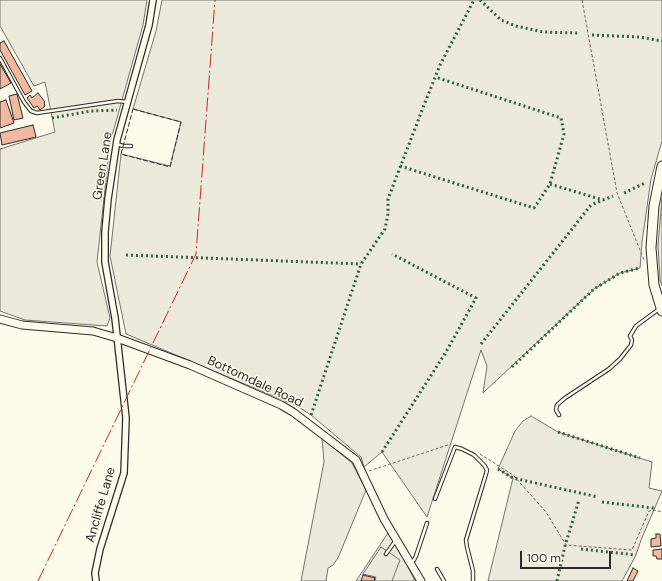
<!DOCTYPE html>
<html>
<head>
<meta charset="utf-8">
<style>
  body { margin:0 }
  #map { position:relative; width:662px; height:581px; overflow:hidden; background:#fdfbea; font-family:"DM Sans",sans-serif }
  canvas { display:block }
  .scale { position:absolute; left:520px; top:551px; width:91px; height:18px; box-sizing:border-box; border:2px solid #2b2b2b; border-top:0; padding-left:5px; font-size:12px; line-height:14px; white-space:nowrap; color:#2b2b2b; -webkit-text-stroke:3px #fdfbea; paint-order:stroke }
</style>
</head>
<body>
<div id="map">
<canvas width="662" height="581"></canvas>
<div class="scale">100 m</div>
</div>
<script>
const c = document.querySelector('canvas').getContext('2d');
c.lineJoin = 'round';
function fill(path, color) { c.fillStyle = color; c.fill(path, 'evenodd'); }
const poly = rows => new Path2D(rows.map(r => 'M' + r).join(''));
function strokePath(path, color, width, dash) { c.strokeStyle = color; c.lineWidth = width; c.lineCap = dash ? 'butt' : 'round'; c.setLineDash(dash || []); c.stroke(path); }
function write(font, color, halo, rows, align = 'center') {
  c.font = font + ' "DM Sans",sans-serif'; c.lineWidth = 3; c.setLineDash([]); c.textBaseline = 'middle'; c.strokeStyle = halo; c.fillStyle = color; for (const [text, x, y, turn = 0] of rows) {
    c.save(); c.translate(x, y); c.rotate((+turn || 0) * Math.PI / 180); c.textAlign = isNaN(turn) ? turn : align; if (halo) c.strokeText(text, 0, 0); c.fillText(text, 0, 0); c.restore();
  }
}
const green = poly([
  [0,0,147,0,143,25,110,143,97,262,110,318,107,326,25,320,0,311,0,149,55,132,45,82,34,86,0,26,0,0],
  [162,0,662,0,662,141,651,179,642,242,640,268,620,273,594,289,483,393,487,366,481,350,427,517,382,452,364,467,361,457,311,415,297,406,126,334,110,256,121,154,170,166,181,122,133,109,156,31,162,0],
  [662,198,662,286,660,280,658,245,662,198],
  [531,416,558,432,652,462,649,488,662,491,641,540,636,555,622,581,488,581,513,478,498,469,515,431,523,421,531,416],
  [322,438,352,463,366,490,338,558,333,565,328,568,326,581,301,581,324,462,322,438],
  [388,533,402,555,415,581,356,581,388,533]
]);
const parking = poly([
  [381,547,400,560,392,581,375,581,376,577,363,574,381,547]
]);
const building = poly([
  [4,41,32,91,25,95,0,50,0,43,4,41],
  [0,64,11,83,0,89,0,64],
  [38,93,45,102,44,103,45,106,40,110,37,106,34,108,27,98,30,95,32,98,38,93],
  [17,94,23,118,14,120,9,96,17,94],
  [6,100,14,123,0,128,0,102,6,100],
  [33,125,36,137,2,145,0,133,33,125],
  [656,534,660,534,661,546,651,547,651,539,656,538,656,534],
  [662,549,662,559,657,559,656,556,653,556,653,550,662,549],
  [633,568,638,571,633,581,627,581,633,568],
  [363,575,375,578,374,581,361,581,363,575]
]);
const path = poly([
  [582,0,617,193,644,260],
  [480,454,513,475,546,512,566,545,632,550,649,511,654,510,662,512],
  [369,471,451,444]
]);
const service = poly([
  [0,58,24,102,31,111,37,113,118,101,127,102],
  [117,144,123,146,131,146],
  [559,415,556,410,557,405,565,398,609,369,620,359,631,345,632,340,630,336,636,326,659,309],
  [435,499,455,447,462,449,474,455,484,465,487,470,486,474,466,540,467,547,473,571,473,581],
  [386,554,396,540],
  [411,562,414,560,416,556,427,523],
  [437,569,444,581]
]);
const minor = poly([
  [96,581,95,573,100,549,124,473,126,418,115,318,105,262,105,232,108,199,117,140,149,25,153,0]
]);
const tertiary = poly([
  [0,319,22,325,93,331,117,338,190,365,281,405,293,412,356,460,384,519,421,581]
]);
const primary = poly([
  [662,166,654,206,651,248,654,285,662,311]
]);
const hedge = poly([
  [480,0,501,20,516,26,543,32,578,33],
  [592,35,639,37,662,41],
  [52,118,91,111,117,110],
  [400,166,534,208,550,184,564,134,561,118,435,77],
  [550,184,603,200],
  [624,193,645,183],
  [126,255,361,264],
  [481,344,591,205,613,196],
  [512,367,594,289,620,273,640,268],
  [311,415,361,264,385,229,388,214,388,199,424,105,440,65,474,0],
  [558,432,640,458],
  [382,452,446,352,476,298,392,254],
  [498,469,513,478,598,497],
  [602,502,654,508],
  [581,549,636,555],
  [557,581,565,546,579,500]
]);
const fence = poly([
  [133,109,181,122,170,167,121,154,133,109]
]);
const power = poly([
  [38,581,196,254,215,0]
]);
const streetNames = [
  ["Green Lane",103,166,-81],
  ["Bottomdale Road",255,382,25],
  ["Ancliffe Lane",101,505,-74]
];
fill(green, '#ecebdb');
strokePath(green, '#74746e', 1);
fill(parking, '#eceadb');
strokePath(parking, '#74746e', 1);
fill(building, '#f2b8a0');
strokePath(building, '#2b2b2b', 1);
strokePath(service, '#2b2b2b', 4.5);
strokePath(minor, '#2b2b2b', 8);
strokePath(tertiary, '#2b2b2b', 9);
strokePath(primary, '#2b2b2b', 11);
strokePath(path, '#6a6964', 1, [3, 2]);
strokePath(service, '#fdfbea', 2.5);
strokePath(minor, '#fdfbea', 5.5);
strokePath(tertiary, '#fdfbea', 7);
strokePath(primary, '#fdfbea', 9);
strokePath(hedge, '#34623c', 3, [2, 3]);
strokePath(fence, '#2b2b2b', 1, [5, 2]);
strokePath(power, '#c62828', 1, [14, 3, 2, 3]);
write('13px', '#2b2b2b', '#fdfbea', streetNames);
</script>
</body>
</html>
